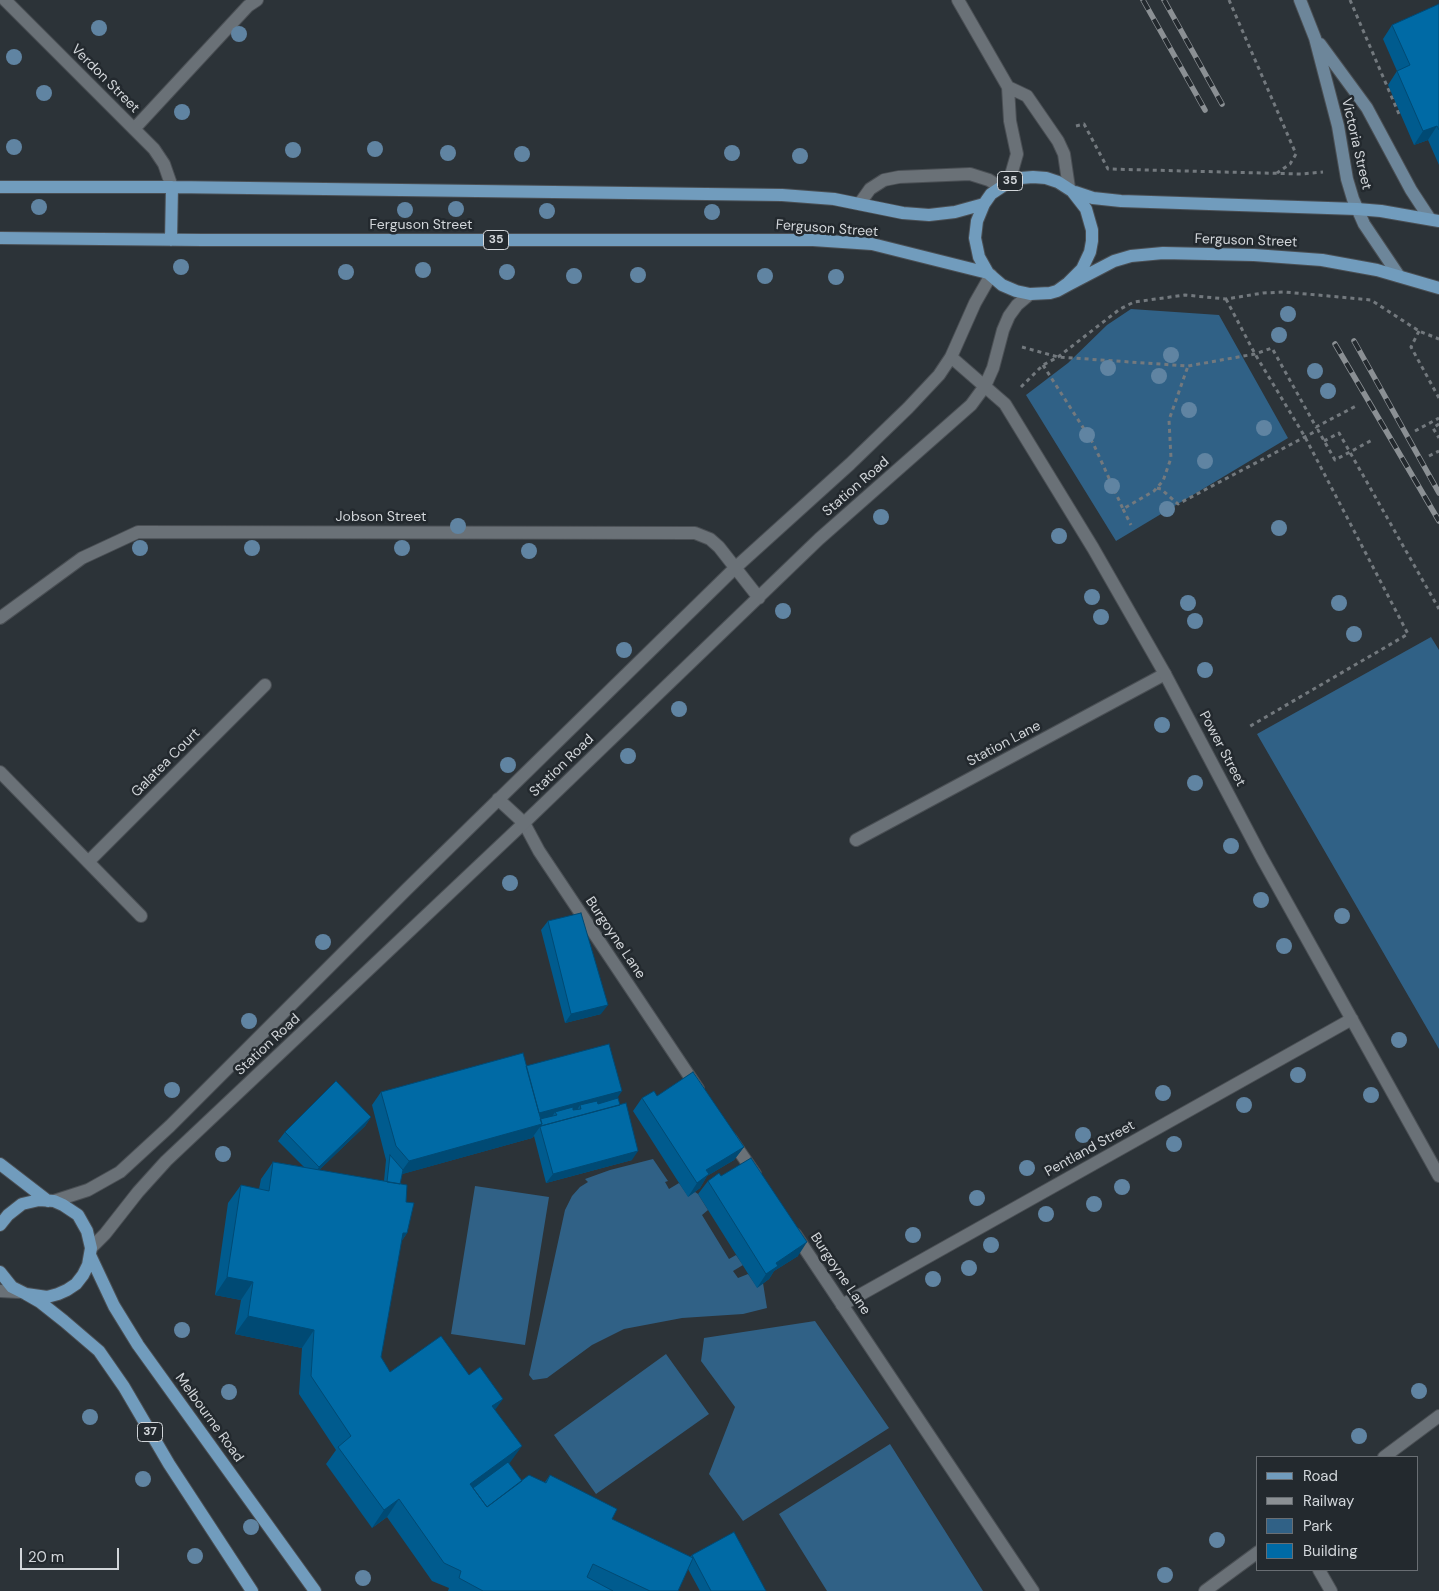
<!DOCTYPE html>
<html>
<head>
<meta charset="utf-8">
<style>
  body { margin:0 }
  #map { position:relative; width:1439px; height:1591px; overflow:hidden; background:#2c3338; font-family:"DM Sans",sans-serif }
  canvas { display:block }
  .legend { position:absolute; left:1256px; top:1456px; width:162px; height:115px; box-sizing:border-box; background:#23292e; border:1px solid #696e73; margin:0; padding:6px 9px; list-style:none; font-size:15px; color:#d2d6da }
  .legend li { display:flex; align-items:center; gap:10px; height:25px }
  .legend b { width:25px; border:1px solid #696e73 }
  .scale { position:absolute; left:20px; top:1548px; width:99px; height:22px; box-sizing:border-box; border:2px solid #d2d6da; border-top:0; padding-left:6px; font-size:15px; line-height:18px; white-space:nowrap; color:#d2d6da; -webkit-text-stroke:4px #23292e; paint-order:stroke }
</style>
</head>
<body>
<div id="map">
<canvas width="1439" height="1591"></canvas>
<ul class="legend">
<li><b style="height:6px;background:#719cbd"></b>Road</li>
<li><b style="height:6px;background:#8b9094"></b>Railway</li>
<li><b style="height:14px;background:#306186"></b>Park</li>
<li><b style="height:14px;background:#006aa5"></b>Building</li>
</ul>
<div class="scale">20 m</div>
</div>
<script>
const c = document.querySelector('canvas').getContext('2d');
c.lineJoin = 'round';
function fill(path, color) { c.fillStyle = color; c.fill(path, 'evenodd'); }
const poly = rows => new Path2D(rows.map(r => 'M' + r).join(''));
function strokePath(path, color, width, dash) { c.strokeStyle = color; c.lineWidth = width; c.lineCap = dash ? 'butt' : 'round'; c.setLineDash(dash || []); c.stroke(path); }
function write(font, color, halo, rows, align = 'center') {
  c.font = font + ' "DM Sans",sans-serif'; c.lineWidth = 5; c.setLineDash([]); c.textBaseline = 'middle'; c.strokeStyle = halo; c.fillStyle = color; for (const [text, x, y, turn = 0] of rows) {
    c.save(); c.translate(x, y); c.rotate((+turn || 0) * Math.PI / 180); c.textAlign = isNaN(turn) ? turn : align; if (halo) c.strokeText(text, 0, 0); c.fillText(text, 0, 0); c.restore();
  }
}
const green = poly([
  [1131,309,1219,315,1288,438,1116,541,1026,395,1068,363,1107,325],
  [1431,637,1439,650,1439,1049,1257,734],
  [653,1159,668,1181,665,1182,669,1189,679,1183,688,1196,695,1192,698,1194,708,1210,702,1215,729,1259,736,1255,743,1265,733,1271,738,1278,748,1274,757,1287,763,1283,767,1308,743,1314,682,1318,624,1329,592,1345,547,1378,533,1380,529,1375,565,1210,572,1196,580,1187,588,1182,585,1179,610,1170],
  [475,1186,549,1197,525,1345,451,1334],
  [815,1321,889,1428,743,1521,709,1474,735,1407,701,1361,704,1338],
  [666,1354,709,1414,596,1494,554,1435],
  [890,1444,983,1591,827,1591,779,1514]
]);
const path = poly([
  [1229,0,1296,154,1290,164,1277,173],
  [1350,0,1399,114],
  [1076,126,1084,124,1108,169,1301,174,1323,172],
  [1226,299,1255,354,1305,437,1408,634,1247,728],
  [1419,331,1411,347,1439,398],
  [1022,347,1058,357,1188,366,1255,354,1272,348,1316,427,1356,406],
  [1043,365,1093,443,1123,509,1154,491,1163,481,1171,458,1169,420,1188,366],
  [1021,387,1043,365,1058,357,1120,309,1134,302,1185,295,1226,299,1263,293,1285,292,1371,300,1419,331,1439,339],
  [1439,424,1433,428,1439,438],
  [1415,431,1439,418],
  [1324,441,1339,433,1439,609],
  [1429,456,1439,451],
  [1157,488,1161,489,1178,504,1318,430,1335,460,1374,439],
  [1123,509,1131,525]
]);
const lane = poly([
  [860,203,870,189,884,180,899,177,970,174,989,180,1000,187],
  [0,772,141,916],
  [524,823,539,851,698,1089],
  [856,840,1165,674],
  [88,862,265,685],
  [731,1139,755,1174],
  [795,1234,1033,1591],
  [1319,1570,1331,1591]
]);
const street = poly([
  [5,0,154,149,164,164,172,187],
  [958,0,1008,87,1010,121,1017,154,1009,182],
  [1008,87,1027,96,1058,141,1064,154,1069,188],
  [134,129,248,6,257,0],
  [951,357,1005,404,1093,548,1165,674,1262,858,1439,1176],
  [0,618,82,558,138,532,695,533,710,539,719,547,759,598],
  [498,799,524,823],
  [54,1201,88,1190,120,1172,170,1126,407,889,735,568,850,464,908,408,939,375,951,357,975,303,991,275],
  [91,1248,105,1234,138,1192,166,1161,524,823,819,539,971,405,985,386,993,368,1003,330,1009,316,1017,305,1030,294],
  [0,1291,19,1292],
  [842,1305,1352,1019],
  [1384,1457,1439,1416],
  [1205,1591,1258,1552]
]);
const secondary = poly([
  [1300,0,1315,38,1338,126,1347,179,1353,199,1364,224,1399,276],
  [1320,44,1367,108,1411,190,1430,219]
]);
const primary = poly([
  [0,187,172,187,782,195,834,199,903,213,929,215,955,212,984,204],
  [1075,192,1093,198,1121,201,1357,209,1381,211,1439,221],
  [0,238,203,240,813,240,872,244,988,273],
  [171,240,172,187],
  [1057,291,1068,283,1082,269,1090,252,1092,241,1092,230,1086,209,1072,191,1058,182,1046,178,1033,177,1021,178,1009,182,991,194,984,204,977,221,975,238,979,257,988,273,1002,285,1016,291,1030,294,1050,293,1057,291,1068,285,1114,261,1131,256,1163,253,1254,255,1322,260,1377,270,1439,288],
  [0,1164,48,1201],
  [0,1225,8,1215,22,1204,39,1200,54,1201,63,1205,78,1215,87,1231,91,1248,88,1265,83,1275,76,1284,67,1290,58,1294,47,1297,26,1294,12,1287,0,1272],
  [90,1255,114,1306,138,1345,315,1591],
  [26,1294,40,1302,64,1321,99,1351,124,1387,169,1464,252,1591]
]);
const rail = poly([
  [1143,0,1205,110],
  [1164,0,1222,104],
  [1354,341,1439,493],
  [1335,344,1439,521]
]);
const trees = [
  [99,28],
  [239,34],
  [14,57],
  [44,93],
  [182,112],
  [14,147],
  [375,149],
  [293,150],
  [448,153],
  [732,153],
  [522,154],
  [800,156],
  [39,207],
  [456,209],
  [405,210],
  [547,211],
  [712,212],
  [181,267],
  [423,270],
  [346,272],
  [507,272],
  [638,275],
  [574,276],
  [765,276],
  [836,277],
  [1288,314],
  [1279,335],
  [1171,355],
  [1108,368],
  [1315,371],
  [1159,376],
  [1328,391],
  [1189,410],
  [1264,428],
  [1087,435],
  [1205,461],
  [1112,486],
  [1167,509],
  [881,517],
  [458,526],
  [1279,528],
  [1059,536],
  [140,548],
  [252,548],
  [402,548],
  [529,551],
  [1092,597],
  [1188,603],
  [1339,603],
  [783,611],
  [1101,617],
  [1195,621],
  [1354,634],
  [624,650],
  [1205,670],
  [679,709],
  [1162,725],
  [628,756],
  [508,765],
  [1195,783],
  [1231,846],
  [510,883],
  [1261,900],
  [1342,916],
  [323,942],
  [1284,946],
  [249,1021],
  [1399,1040],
  [1298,1075],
  [172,1090],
  [1163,1093],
  [1371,1095],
  [1244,1105],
  [1083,1135],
  [1174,1144],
  [223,1154],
  [1027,1168],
  [1122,1187],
  [977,1198],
  [1094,1204],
  [1046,1214],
  [913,1235],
  [991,1245],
  [969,1268],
  [933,1279],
  [182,1330],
  [1419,1391],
  [229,1392],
  [90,1417],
  [1359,1436],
  [143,1479],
  [251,1527],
  [1217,1540],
  [195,1556],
  [1165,1575],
  [363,1578]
];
const wall = poly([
  [1439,4,1439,165,1428,140,1414,145,1388,85,1397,71,1383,39,1392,25],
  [548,921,601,1014,565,1023,541,930],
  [526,1066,617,1099,632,1160,546,1183,534,1136,532,1138,402,1174,400,1184,406,1202,407,1233,401,1242,381,1357,390,1372,495,1410,509,1464,522,1481,545,1482,550,1475,612,1519,690,1557,692,1555,766,1591,700,1591,688,1569,678,1591,448,1591,449,1588,432,1581,387,1517,372,1528,326,1464,336,1450,299,1394,302,1348,235,1334,241,1300,215,1295,228,1203,241,1185,259,1189,261,1179,273,1162,304,1167,278,1141,285,1132,371,1117,365,1126,319,1170,384,1181,386,1160,372,1105,381,1092],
  [657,1096,744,1147,734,1160,707,1176,700,1188,688,1197,633,1111,642,1098],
  [721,1176,798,1256,774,1271,769,1279,757,1288,698,1194,708,1181]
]);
const shadedWall = poly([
  [1437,126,1428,140,1414,145,1423,131],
  [608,1005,601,1014,565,1023,571,1014],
  [622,1091,616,1100,580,1109,580,1105,577,1110,557,1115,555,1112,552,1117,533,1121,535,1114],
  [371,1117,365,1126,313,1176,319,1167],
  [542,1124,532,1138,399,1175,409,1161],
  [744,1147,734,1160,707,1176,700,1188,688,1197,697,1183,699,1181,696,1183,706,1170],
  [638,1151,632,1160,546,1183,553,1174],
  [403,1233,407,1233,395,1251],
  [807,1242,798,1256,774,1271,769,1279,757,1288,766,1274,776,1263],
  [227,1277,253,1282,241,1300,215,1295],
  [248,1316,314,1330,302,1348,235,1334],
  [503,1399,490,1417,492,1406],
  [522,1446,509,1464,462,1498,470,1484],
  [399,1499,387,1517,372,1528,384,1510]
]);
const building = poly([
  [1439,4,1439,130,1437,126,1423,131,1397,71,1410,65,1392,25,1439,4],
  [581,913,608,1005,571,1014,548,921,581,913],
  [609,1044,622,1091,539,1113,526,1066,609,1044],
  [523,1053,542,1124,409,1161,396,1146,381,1092,523,1053],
  [693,1072,744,1147,706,1170,709,1174,697,1183,642,1098,654,1091,657,1096,693,1072],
  [336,1081,371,1117,319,1167,285,1132,336,1081],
  [618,1098,620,1105,541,1126,542,1124,540,1119,557,1115,555,1112,573,1107,573,1110,581,1109,580,1105,597,1101,598,1104,618,1098],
  [626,1103,638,1151,553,1174,540,1127,541,1126,626,1103],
  [390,1155,403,1170,400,1184,387,1182,390,1155],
  [751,1158,807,1242,776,1263,778,1266,766,1274,708,1181,719,1173,721,1176,751,1158],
  [273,1162,407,1185,406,1202,414,1203,407,1233,403,1233,381,1357,390,1372,441,1336,469,1375,480,1367,503,1399,492,1406,522,1446,470,1484,487,1507,529,1475,546,1483,550,1475,617,1509,612,1519,693,1558,678,1591,650,1591,593,1564,587,1577,613,1591,483,1591,459,1578,461,1571,444,1563,399,1499,384,1510,338,1447,351,1436,311,1376,314,1330,248,1316,253,1282,227,1277,241,1185,269,1191,273,1162],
  [508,1462,522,1481,487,1507,473,1488,508,1462],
  [734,1532,766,1591,711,1591,692,1555,734,1532]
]);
const shields = [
  [1010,181,25],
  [496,240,25],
  [150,1432,25]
];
const shieldNames = [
  ["35",1010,181],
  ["35",496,240],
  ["37",150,1432]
];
const streetNames = [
  ["Verdon Street",105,79,45],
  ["Victoria Street",1356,144,77],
  ["Ferguson Street",421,225],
  ["Ferguson Street",827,229,4],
  ["Ferguson Street",1246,241,2],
  ["Station Road",856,487,-41],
  ["Jobson Street",381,517],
  ["Station Lane",1004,744,-28],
  ["Power Street",1222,749,62],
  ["Galatea Court",166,763,-45],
  ["Station Road",562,766,-44],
  ["Burgoyne Lane",615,938,56],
  ["Station Road",268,1045,-43],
  ["Pentland Street",1090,1149,-29],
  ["Burgoyne Lane",840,1274,56],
  ["Melbourne Road",209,1418,54]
];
fill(green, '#306186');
strokePath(lane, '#4a4f54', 14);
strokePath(street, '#4a4f54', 14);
strokePath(secondary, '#4a4f54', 14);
strokePath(primary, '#4a4f54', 14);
strokePath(path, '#73797e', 3, [4, 4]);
strokePath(lane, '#6a7177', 12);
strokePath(street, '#6a7177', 12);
strokePath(secondary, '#6d869a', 12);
strokePath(primary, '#719cbd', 12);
strokePath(rail, '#8b9094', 5.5);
strokePath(rail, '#23292e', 4, [11]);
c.fillStyle = '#6084a2';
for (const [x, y] of trees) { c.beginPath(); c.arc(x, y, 8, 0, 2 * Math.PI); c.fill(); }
fill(wall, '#005b8e');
fill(shadedWall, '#004a74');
fill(building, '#006aa5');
strokePath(building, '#004a74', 1);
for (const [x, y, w] of shields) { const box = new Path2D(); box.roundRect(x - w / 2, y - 9.5, w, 19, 4); c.fillStyle = '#23292e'; c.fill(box); strokePath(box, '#d2d6da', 1); }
write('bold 12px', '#d2d6da', null, shieldNames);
write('14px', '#d2d6da', '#23292e', streetNames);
</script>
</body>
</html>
